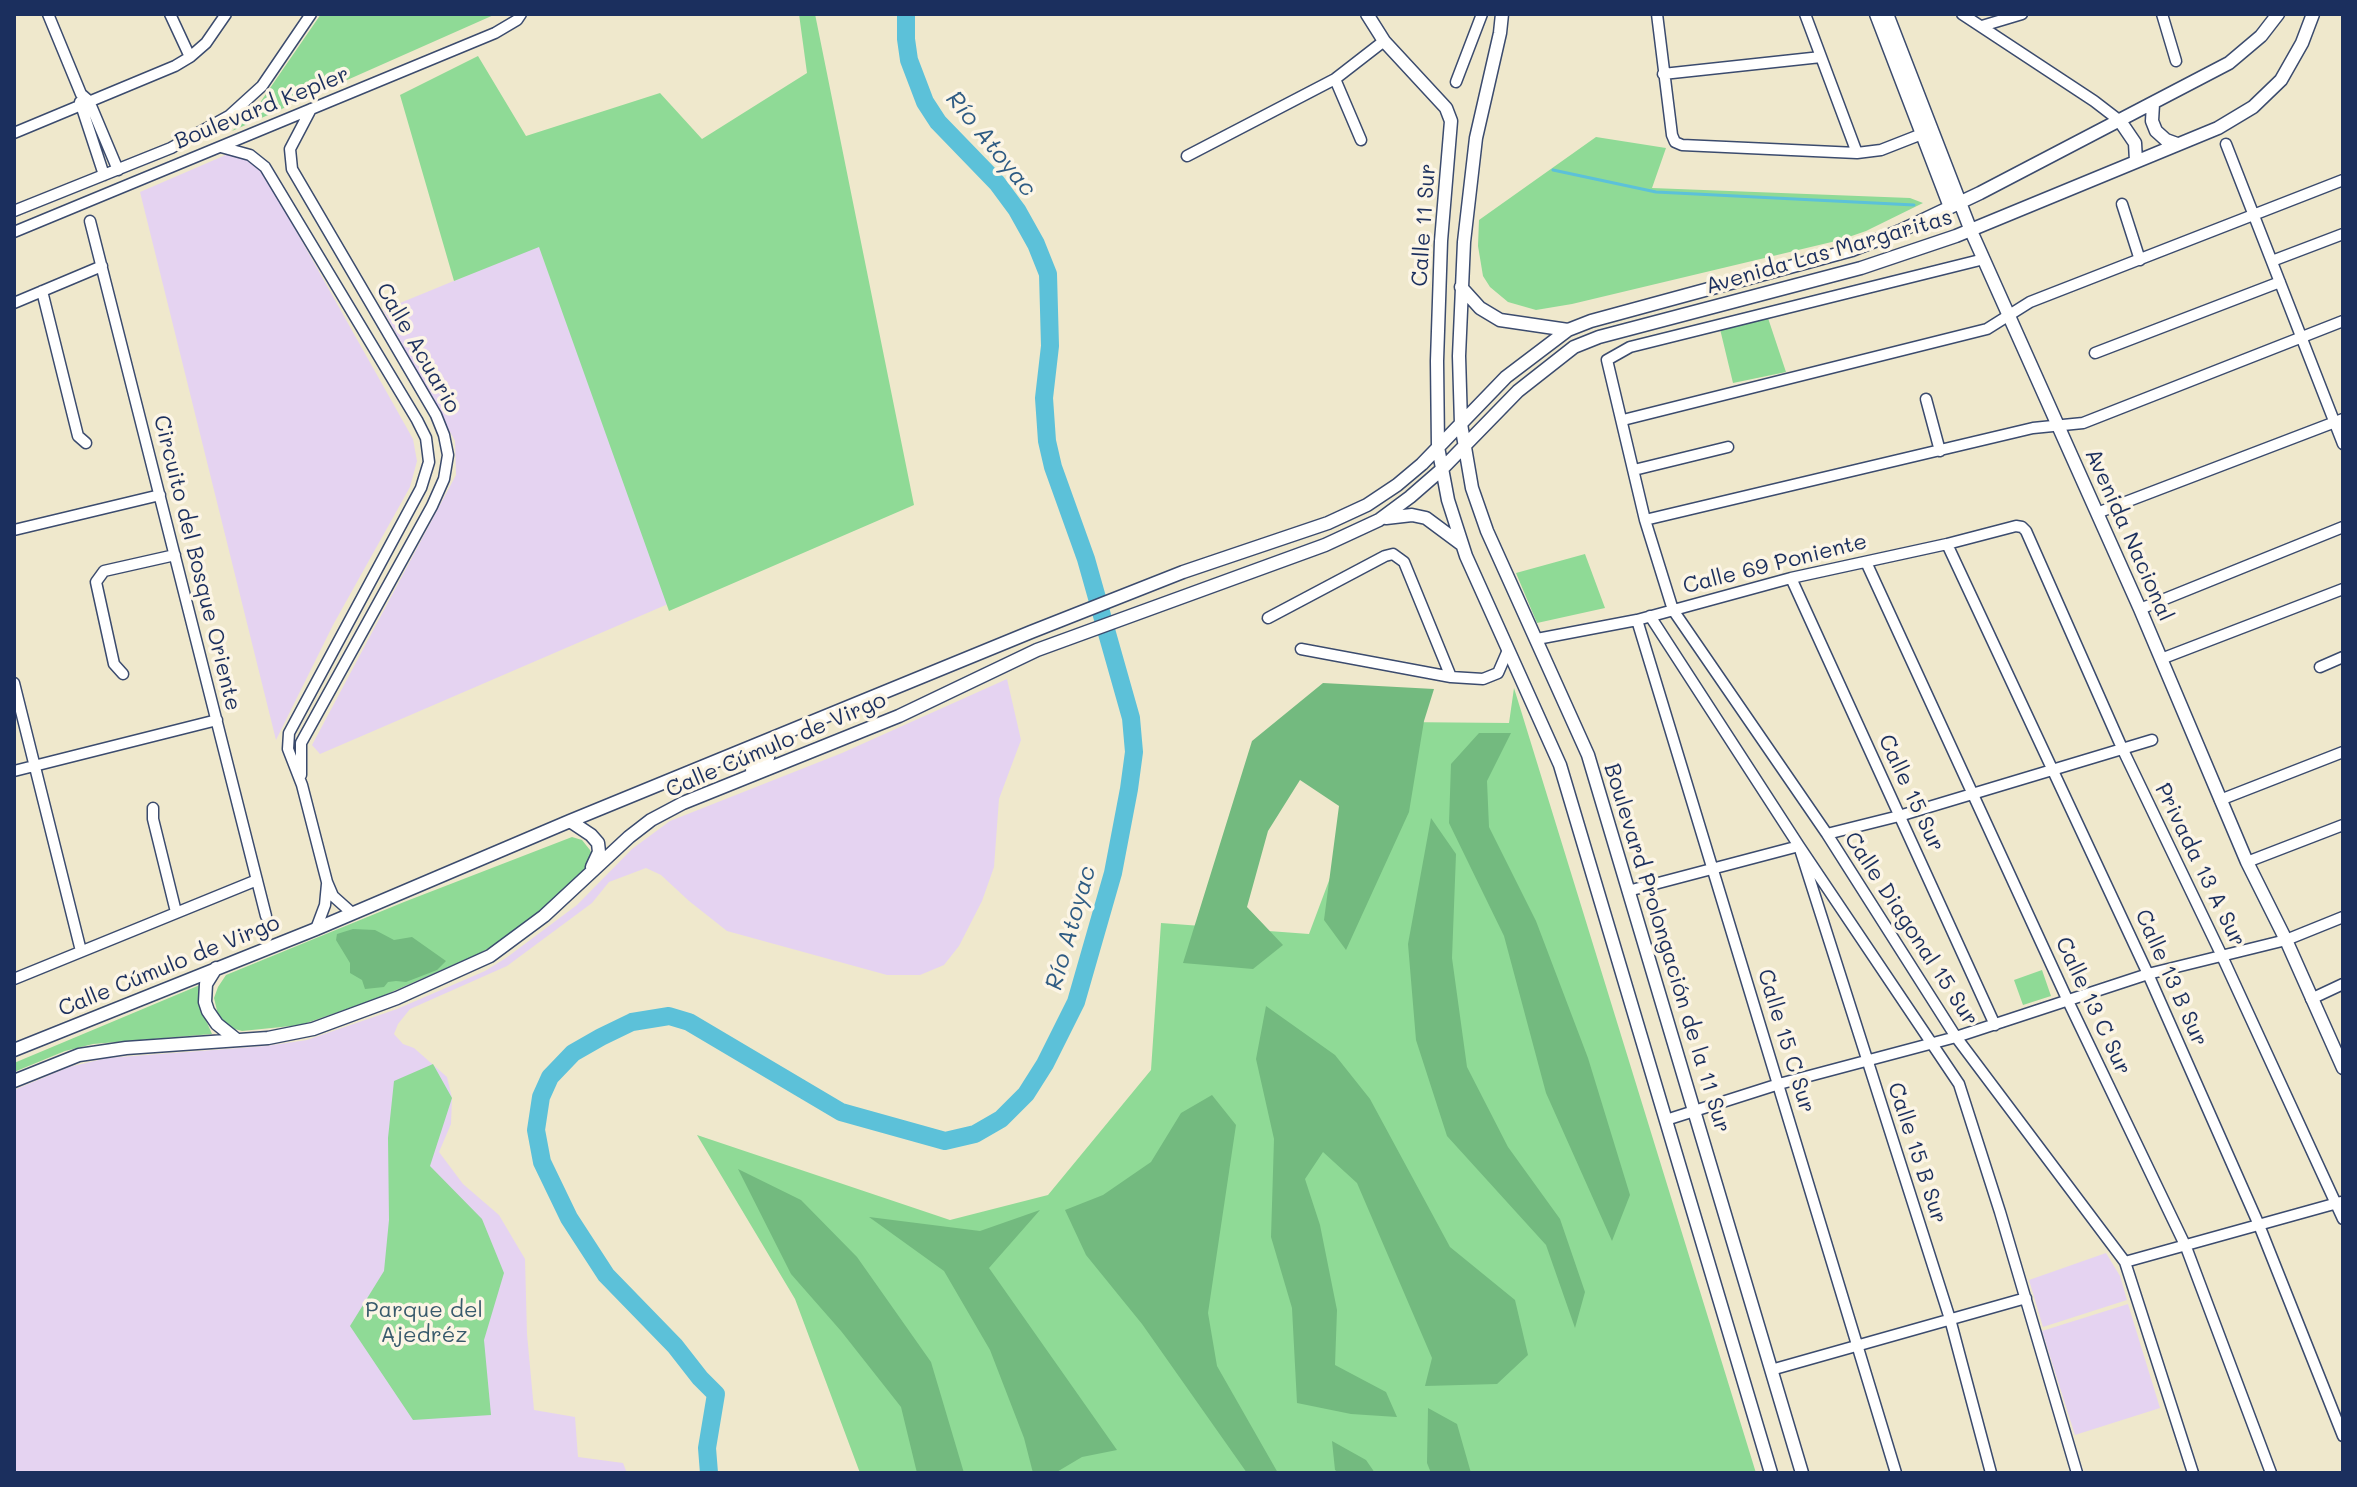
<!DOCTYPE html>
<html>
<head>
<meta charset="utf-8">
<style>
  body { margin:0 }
  #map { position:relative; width:2357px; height:1487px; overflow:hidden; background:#efe8cc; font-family:Mali,sans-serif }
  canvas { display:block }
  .frame { position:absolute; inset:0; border:16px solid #1b2f5e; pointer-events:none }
</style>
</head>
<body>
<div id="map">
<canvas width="2357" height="1487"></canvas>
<div class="frame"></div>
</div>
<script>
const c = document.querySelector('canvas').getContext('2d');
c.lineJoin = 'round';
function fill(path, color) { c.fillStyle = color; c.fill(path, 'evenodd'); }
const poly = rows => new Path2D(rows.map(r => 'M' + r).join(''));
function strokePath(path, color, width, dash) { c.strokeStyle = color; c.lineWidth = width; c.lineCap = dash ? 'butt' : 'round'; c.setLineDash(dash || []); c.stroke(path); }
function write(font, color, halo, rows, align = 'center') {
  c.font = font + ' Mali,sans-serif'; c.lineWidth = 7; c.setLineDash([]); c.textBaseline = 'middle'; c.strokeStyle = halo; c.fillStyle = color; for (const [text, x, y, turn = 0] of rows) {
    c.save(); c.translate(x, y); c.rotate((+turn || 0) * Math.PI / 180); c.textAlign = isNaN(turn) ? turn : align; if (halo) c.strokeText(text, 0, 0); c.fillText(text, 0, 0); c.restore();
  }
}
const built = poly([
  [228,154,242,157,263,172,413,439,417,461,410,487,333,625,276,740,140,192],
  [539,246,668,604,320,754,312,745,456,475,455,441,383,310],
  [1007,679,1021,740,999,799,994,867,982,901,959,946,944,965,920,975,887,975,727,931,689,901,661,875,646,868,609,882,592,903,507,966,410,1009,398,1024,394,1034,403,1044,414,1048,447,1077,452,1098,451,1124,439,1152,463,1184,499,1215,525,1259,527,1334,534,1410,575,1417,578,1457,623,1463,627,1473,14,1473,14,1090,69,1067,107,1058,266,1046,307,1040,397,1009,485,971,506,958,577,905,632,849,670,821,842,753],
  [2106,1253,2120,1276,2127,1300,2043,1327,2029,1280],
  [2128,1304,2160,1408,2075,1435,2042,1331]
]);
const green = poly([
  [321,14,496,14,232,131,257,107],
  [799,14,815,14,914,505,669,611,539,247,454,281,400,95,478,56,526,136,660,93,702,139,807,73],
  [1596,137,1666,148,1652,188,1910,198,1923,203,1866,231,1840,240,1572,304,1536,310,1508,302,1490,287,1483,276,1478,246,1479,220],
  [1768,318,1786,372,1733,383,1720,329],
  [1585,554,1605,608,1537,623,1516,573],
  [1514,688,1756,1473,860,1473,795,1299,697,1135,950,1220,1048,1195,1151,1070,1161,923,1309,934,1357,806,1399,722,1509,723],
  [572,837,582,840,590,850,592,855,587,869,544,908,503,940,480,953,378,998,301,1025,242,1031,231,1028,219,1019,214,998,218,987,226,975,404,902],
  [2042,970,2051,996,2023,1005,2014,980],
  [200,985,201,1009,212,1034,93,1044,65,1051,14,1072,14,1063],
  [433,1064,452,1098,430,1166,482,1219,504,1273,484,1340,491,1415,413,1420,350,1326,384,1271,389,1220,388,1138,394,1081]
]);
const forest = poly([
  [1323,683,1434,689,1424,721,1409,812,1346,950,1324,920,1339,806,1300,780,1268,831,1247,907,1283,945,1253,969,1183,963,1252,741],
  [1479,733,1511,733,1487,781,1489,827,1536,921,1588,1058,1630,1195,1612,1241,1546,1093,1504,936,1449,823,1451,764],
  [1431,818,1456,854,1452,958,1467,1067,1508,1147,1560,1219,1585,1292,1575,1328,1546,1245,1447,1136,1416,1040,1408,944],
  [353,929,375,930,394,940,412,937,446,961,437,970,406,982,396,981,388,982,384,987,365,989,362,980,350,973,350,963,336,940,337,934],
  [1266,1006,1335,1055,1370,1099,1450,1247,1515,1300,1528,1355,1497,1384,1425,1386,1432,1358,1357,1183,1323,1152,1305,1179,1320,1225,1337,1310,1335,1365,1386,1392,1397,1417,1351,1414,1297,1403,1292,1308,1271,1237,1274,1139,1256,1059],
  [1212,1095,1236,1125,1208,1313,1217,1366,1278,1473,1247,1473,1142,1324,1086,1255,1065,1210,1103,1195,1151,1162,1181,1113],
  [738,1169,801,1200,857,1257,931,1362,964,1473,917,1473,901,1407,841,1331,791,1274],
  [1040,1210,989,1268,1117,1450,1082,1457,1055,1473,1033,1473,1024,1438,990,1350,944,1271,869,1217,980,1231],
  [1428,1408,1457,1424,1471,1473,1431,1473,1427,1463],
  [1332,1441,1366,1460,1375,1473,1339,1473,1335,1470]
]);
const stream = poly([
  [1553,170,1656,192,1914,205]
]);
const river = poly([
  [709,1473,707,1448,716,1394,700,1378,675,1346,606,1275,569,1218,542,1162,536,1130,541,1097,550,1077,573,1053,601,1037,632,1022,669,1016,689,1022,841,1112,945,1141,975,1134,1001,1119,1026,1094,1045,1064,1076,1002,1113,873,1129,789,1134,752,1131,718,1086,559,1053,467,1047,441,1044,398,1050,346,1048,274,1036,244,1017,210,997,183,938,122,925,102,909,60,906,39,906,14]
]);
const minor = poly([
  [48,14,81,94,89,101,118,170],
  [170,14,190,57],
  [1657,14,1672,135,1675,142,1682,145,1857,153,1881,150,1927,132],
  [1805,14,1857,153],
  [1962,14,2094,101,2120,121],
  [2162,14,2176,61],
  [1982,26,2022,14],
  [1663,74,1821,57],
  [1335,79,1361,140],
  [1456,82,1482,14],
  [80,102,104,175],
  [14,133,175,66,190,57,206,43,226,14],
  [2226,144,2343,444],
  [221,147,250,155,265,167,417,420,426,438,429,462,421,488,289,733,288,749,302,785,327,882,333,896,352,913],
  [1187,156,1335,79,1384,41],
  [2122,204,2140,260],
  [14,211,171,148,229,116,262,86,311,14],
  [90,221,266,916],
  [14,232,495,33,517,20,521,14],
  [1984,259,1630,347,1607,360,1645,520,1673,610,1827,834,1956,1037,2125,1262,2193,1473],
  [2272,261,2343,234],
  [42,291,78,436,86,443],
  [14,303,102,266],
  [2095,353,2280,282],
  [1926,399,1940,451],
  [1623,420,1987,329,2030,302,2343,180],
  [1634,470,1728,447],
  [2097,513,2343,419],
  [1645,520,2033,428,2083,423,2343,321],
  [14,530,160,495],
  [1947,544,2148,974,2259,1225,2343,1436],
  [1866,562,2068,1001,2186,1247,2271,1473],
  [1791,578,1995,1025],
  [2140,609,2343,527],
  [1650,616,1799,846,1959,1084,2000,1212,2077,1473],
  [1268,618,1385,556,1393,554,1404,562,1451,677],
  [1637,620,1896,1473],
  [1537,639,1637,620,1791,578,1947,544,2016,526,2022,527,2026,531,2122,748,2221,954,2343,1219],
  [1301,649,1451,677,1483,679,1498,673,1508,650],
  [2161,659,2343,589],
  [2320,667,2343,657],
  [123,674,114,664,96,582,104,571,175,555],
  [14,683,81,951],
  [14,771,217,720],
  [301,775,301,743,432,506,444,479,448,455,444,435,436,415,292,169,290,149,311,109],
  [2220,800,2343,752],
  [153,808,153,819,176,912],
  [1827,834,1899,816,2152,740],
  [2247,862,2343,825],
  [1628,891,1799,846,1950,1319,1991,1473],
  [316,929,325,905,327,884],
  [14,979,257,880],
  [2311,999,2343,984],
  [1666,1120,1779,1084,1956,1037,2148,974,2286,940,2343,917],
  [2125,1262,2341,1202],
  [1771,1370,2026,1298]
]);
const major = poly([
  [1367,14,1384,41,1446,108,1451,121,1441,241,1437,361,1438,447,1448,500,1466,556,1560,765,1771,1473],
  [1502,14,1500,33,1476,138,1464,242,1459,356,1461,424,1472,488,1487,531,1588,755,1802,1473],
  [1876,14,1950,207],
  [1887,14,1971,231,2140,609,2247,862,2286,940,2343,1068],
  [2153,104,2152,121,2156,131,2166,140,2177,144],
  [2120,121,2135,143,2136,161],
  [1461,287,1480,308,1500,320,1568,330],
  [1386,518,1412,515,1426,518,1461,544],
  [752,770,768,757,763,743],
  [570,821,591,835,598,843,599,852,592,867],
  [216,968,206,984,205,1002,208,1011,217,1024,237,1040],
  [14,1050,316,929,570,821,1031,632,1183,572,1328,523,1367,505,1397,485,1422,464,1506,377,1568,330,1591,321,1852,250,1900,231,1980,193,2229,63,2261,36,2278,14],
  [14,1081,79,1055,126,1048,268,1038,313,1029,397,998,490,956,544,916,629,837,651,820,683,803,899,716,1037,650,1325,545,1379,520,1410,497,1441,470,1518,391,1574,347,1599,337,1861,268,1956,236,2218,128,2253,107,2281,80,2302,43,2313,14]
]);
const streetNames = [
  ["Boulevard Kepler",262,108,-22],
  ["Calle 11 Sur",1424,225,-86],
  ["Avenida Las Margaritas",1829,252,-16],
  ["Calle Acuario",418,348,60],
  ["Avenida Nacional",2129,535,66],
  ["Circuito del Bosque Oriente",197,563,76],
  ["Calle 69 Poniente",1775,564,-14],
  ["Calle Cúmulo de Virgo",776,745,-23],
  ["Calle 15 Sur",1911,793,65],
  ["Privada 13 A Sur",2200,865,64],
  ["Calle Diagonal 15 Sur",1911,929,57],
  ["Boulevard Prolongación de la 11 Sur",1667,948,73],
  ["Calle Cúmulo de Virgo",169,966,-22],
  ["Calle 13 B Sur",2171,978,66],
  ["Calle 13 C Sur",2093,1006,65],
  ["Calle 15 C Sur",1786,1041,73],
  ["Calle 15 B Sur",1917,1153,72]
];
const parkNames = [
  ["Parque del",424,1310],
  ["Ajedréz",424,1335]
];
const waterNames = [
  ["Río Atoyac",991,144,51],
  ["Río Atoyac",1071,928,-74]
];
fill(built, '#e5d3f1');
fill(green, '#8fda96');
fill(forest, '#73ba7f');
strokePath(stream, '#5cc1d9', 3);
strokePath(river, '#5cc1d9', 18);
strokePath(minor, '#3b4b6e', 13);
strokePath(major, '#3b4b6e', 15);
strokePath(minor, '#fff', 10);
strokePath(major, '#fff', 12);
write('22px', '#1b2f5e', '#fcf5e5', streetNames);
write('22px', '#385a6c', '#fcf5e5', parkNames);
write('italic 24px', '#2e5b83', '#fcf5e5', waterNames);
</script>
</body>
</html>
